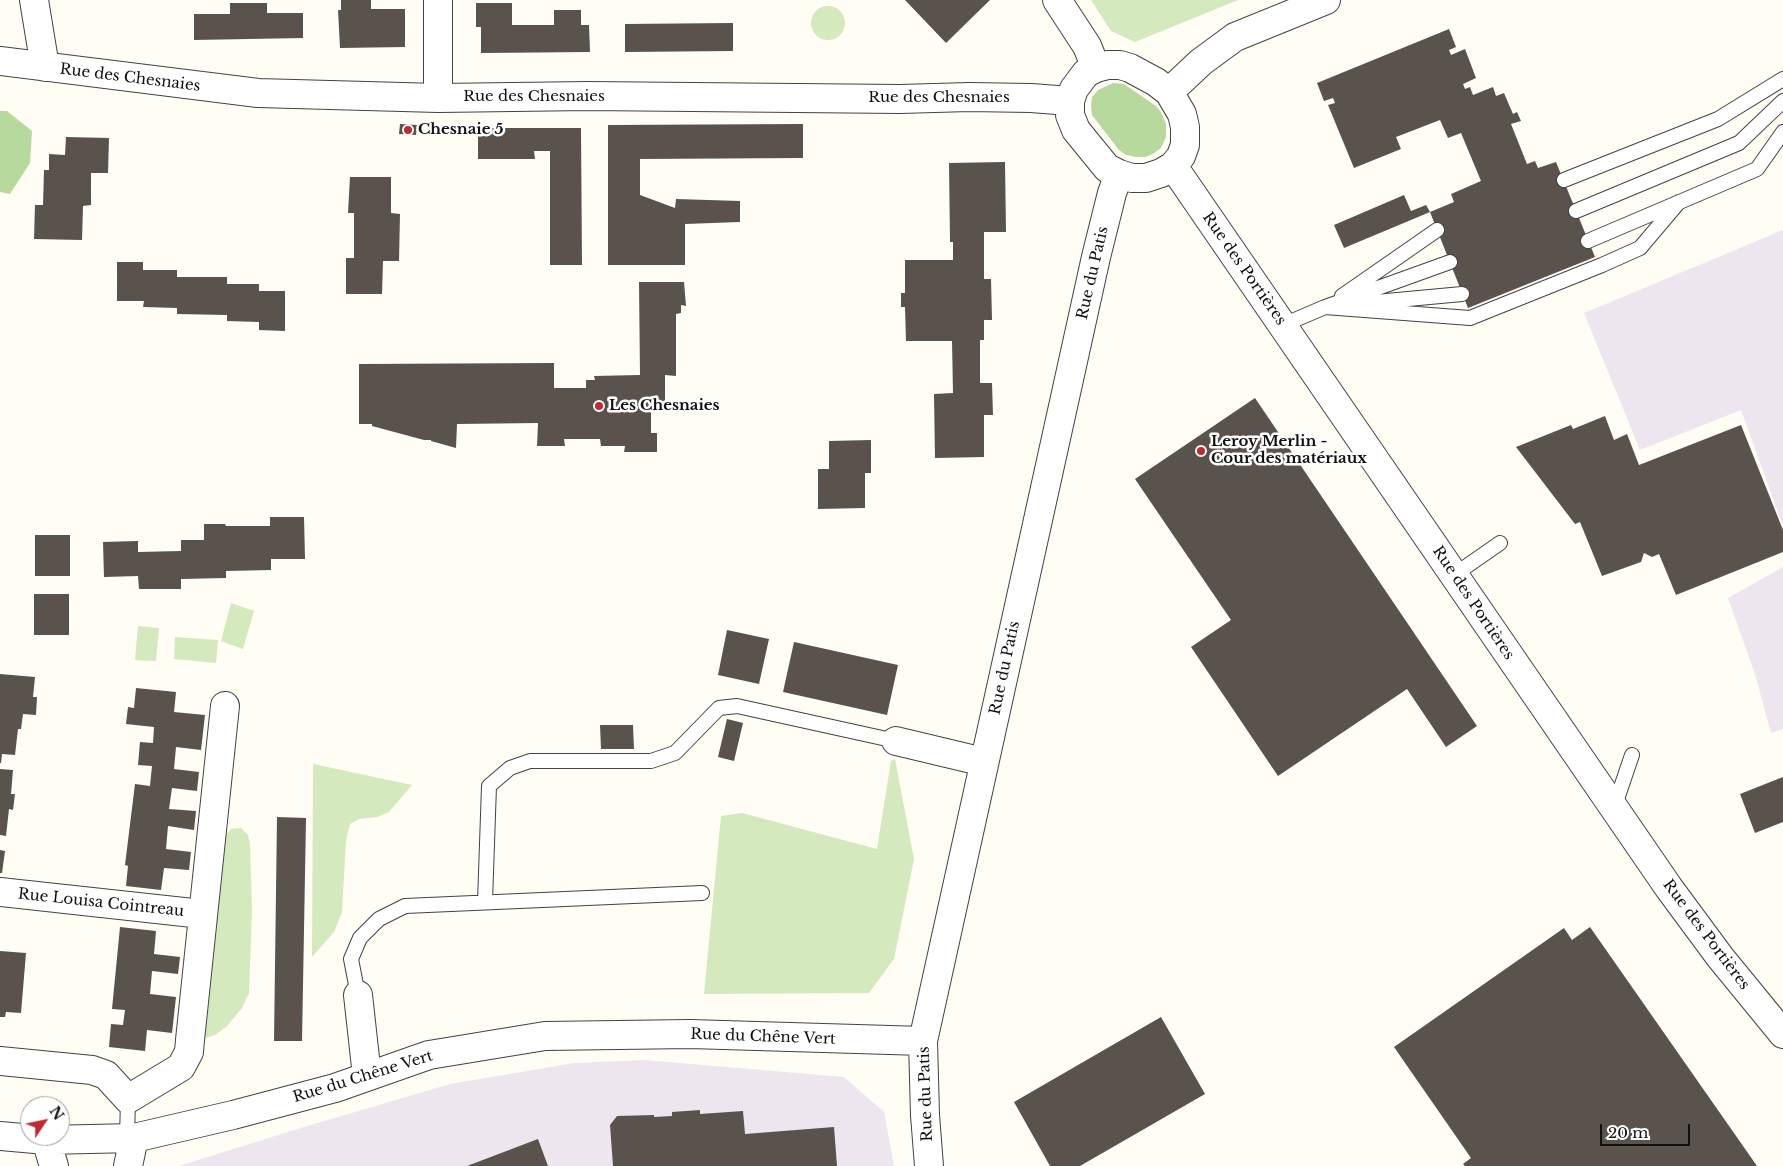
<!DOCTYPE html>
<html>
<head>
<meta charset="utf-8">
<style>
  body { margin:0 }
  #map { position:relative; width:1783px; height:1166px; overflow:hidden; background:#fffdf4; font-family:"Libre Baskerville",serif }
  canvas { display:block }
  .north { position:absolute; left:20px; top:1096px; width:50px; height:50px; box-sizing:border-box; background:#fff; border:1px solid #9f9f9f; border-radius:50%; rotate:56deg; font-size:14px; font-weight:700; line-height:20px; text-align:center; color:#101010 }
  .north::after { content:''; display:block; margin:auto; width:18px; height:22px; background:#bd2c32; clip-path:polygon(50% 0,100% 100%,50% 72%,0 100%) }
  .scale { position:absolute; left:1600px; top:1124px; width:90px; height:22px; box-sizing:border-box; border:2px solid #101010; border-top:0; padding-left:6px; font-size:15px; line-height:18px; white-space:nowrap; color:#101010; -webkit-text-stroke:4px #fff; paint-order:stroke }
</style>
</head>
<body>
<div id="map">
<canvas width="1783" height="1166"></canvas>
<div class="north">N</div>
<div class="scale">20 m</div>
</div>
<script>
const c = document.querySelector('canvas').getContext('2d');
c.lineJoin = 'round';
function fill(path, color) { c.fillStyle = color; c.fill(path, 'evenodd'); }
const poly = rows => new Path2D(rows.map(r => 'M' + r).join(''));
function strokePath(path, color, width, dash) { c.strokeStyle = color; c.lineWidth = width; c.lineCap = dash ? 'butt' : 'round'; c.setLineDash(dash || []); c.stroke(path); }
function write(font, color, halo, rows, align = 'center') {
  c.font = font + ' "Libre Baskerville",serif'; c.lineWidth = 5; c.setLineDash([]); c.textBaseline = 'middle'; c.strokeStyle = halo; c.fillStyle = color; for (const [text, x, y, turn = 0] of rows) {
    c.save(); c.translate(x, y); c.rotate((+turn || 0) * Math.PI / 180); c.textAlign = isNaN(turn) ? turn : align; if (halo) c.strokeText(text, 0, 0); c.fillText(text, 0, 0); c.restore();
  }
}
const industrial = poly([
  [1783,230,1783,526,1741,410,1640,450,1584,313],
  [1783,567,1783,729,1771,733,1755,674,1728,598],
  [644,1060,844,1077,884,1112,894,1166,179,1166,304,1127,450,1084,574,1063]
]);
const green = poly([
  [1091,0,1238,0,1135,42,1111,31],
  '811 23a17 17 0 1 1 34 0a17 17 0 1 1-34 0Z',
  [231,603,254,611,243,649,221,641],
  [138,626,159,628,156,661,135,660],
  [175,637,218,640,216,663,174,659],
  [895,759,914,859,894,959,869,993,704,994,721,816,742,813,877,849,891,761],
  [313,764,412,785,389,812,377,817,359,819,350,824,346,840,342,912,334,932,312,957],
  [241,828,248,835,250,844,252,909,249,993,242,1008,227,1026,215,1035,202,1039,224,837,231,829]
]);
const forest = poly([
  [1113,83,1124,84,1156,106,1161,112,1166,124,1166,137,1161,148,1153,154,1145,157,1136,157,1126,155,1119,150,1092,115,1091,105,1092,97,1098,90],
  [0,111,7,111,32,131,30,163,10,194,0,192]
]);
const building = poly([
  [341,0,371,0,371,9,405,9,405,47,340,48,338,10,341,10],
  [905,0,990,0,946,43],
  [230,3,267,3,267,13,303,13,303,38,194,40,194,14,230,14],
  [476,3,512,3,512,25,554,25,554,10,581,10,581,25,589,25,590,52,481,53,481,27,476,27],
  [733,23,733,51,625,52,625,24],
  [1449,29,1456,47,1449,50,1451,55,1465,49,1476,78,1463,84,1465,89,1470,87,1473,95,1493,87,1496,96,1504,93,1513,114,1517,112,1521,121,1511,124,1527,164,1535,161,1538,168,1556,162,1595,257,1468,308,1430,212,1454,202,1451,194,1481,181,1461,133,1448,138,1440,120,1396,137,1401,149,1354,168,1328,105,1335,103,1333,98,1324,101,1317,83],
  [400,124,417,125,416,135,399,134],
  [803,124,803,158,640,159,640,195,675,208,676,199,740,201,740,222,685,224,685,265,608,265,608,125],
  [478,128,581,128,582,265,550,265,550,151,534,151,535,159,478,159],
  [66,137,109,138,108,173,91,173,91,205,83,206,82,240,34,239,35,205,43,205,44,170,49,170,49,154,65,155],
  [1005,162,1006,232,984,232,984,279,991,279,992,320,984,320,984,340,980,340,980,383,992,383,993,415,984,415,984,457,935,458,934,394,953,393,952,341,906,341,905,307,901,307,901,293,905,293,905,260,953,260,953,242,950,242,949,163],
  [350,177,391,177,391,213,400,214,399,261,383,261,382,294,346,294,346,258,354,258,354,213,348,213],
  [1404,195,1411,211,1426,205,1430,212,1344,248,1334,225],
  [117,262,143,262,143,270,177,270,177,277,227,277,227,284,259,284,259,291,285,291,285,331,259,330,259,322,227,321,227,315,177,314,177,308,143,307,144,301,117,301],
  [639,282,684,282,686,306,681,305,681,313,676,314,676,376,665,375,665,407,651,407,651,433,657,433,657,452,624,452,625,446,601,446,600,439,564,439,565,446,537,446,538,423,457,424,456,448,431,441,431,440,424,440,372,426,372,424,359,424,359,364,554,363,554,388,586,388,586,380,595,380,594,376,640,375],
  [1255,398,1477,726,1446,747,1407,689,1278,776,1191,647,1231,620,1135,479],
  [1605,416,1614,440,1627,434,1639,465,1741,425,1783,530,1783,552,1676,595,1659,554,1652,557,1644,553,1641,562,1602,576,1580,522,1575,524,1516,447,1571,425,1573,429],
  [871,440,871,473,865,473,865,508,818,509,818,469,829,469,829,441],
  [270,517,304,517,305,559,271,559,271,570,226,571,226,578,181,579,181,589,139,589,138,576,104,577,103,542,138,541,138,552,181,551,181,540,204,540,204,524,225,524,226,526,270,526],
  [35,535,70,535,70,576,35,576],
  [34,594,69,594,69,635,34,635],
  [727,630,769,639,759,684,718,675],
  [794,642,898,665,887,715,783,692],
  [0,674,35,677,33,697,37,697,36,715,23,714,21,729,18,729,15,755,2,754,1,763,0,763],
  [136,688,176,692,174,712,205,715,201,750,176,747,174,769,199,772,197,791,172,788,169,809,196,811,194,830,168,826,166,849,191,852,189,870,164,868,161,890,126,886,128,866,125,865,135,784,150,786,152,766,138,765,140,742,153,743,154,727,126,724,128,707,134,708],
  [727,719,743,723,734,761,718,757],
  [600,725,633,725,634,749,601,749],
  [0,769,13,770,11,794,15,794,13,810,9,809,6,836,0,835],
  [1783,777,1783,822,1755,833,1740,794],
  [277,817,306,818,302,1041,274,1041],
  [0,850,5,851,2,873,0,873],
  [120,927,156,931,154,954,180,957,178,974,152,971,150,994,176,997,172,1033,147,1030,145,1051,109,1047,111,1024,123,1025,125,1010,112,1009],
  [1590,927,1757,1166,1465,1166,1463,1164,1471,1158,1394,1047,1564,928,1572,940],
  [0,951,26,953,21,1013,6,1012,5,1017,0,1017],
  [1161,1017,1205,1094,1080,1166,1050,1166,1014,1102],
  [700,1110,700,1114,743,1111,745,1134,834,1127,837,1166,613,1166,610,1125,617,1116,654,1115,654,1117,672,1116,672,1112],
  [538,1139,548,1166,467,1166]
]);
const lane = poly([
  [1564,180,1718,119,1783,79],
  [1576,211,1739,143,1783,101],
  [1588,241,1757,169,1783,132],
  [1342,296,1437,230],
  [1365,303,1462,294],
  [1325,307,1470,318,1602,265,1640,248,1679,202],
  [1283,325,1325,307,1450,262],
  [1454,575,1500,543],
  [1614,808,1632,755],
  [485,902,489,786,510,768,530,761,651,761,675,753,719,708,737,706,896,741],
  [358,995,351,959,360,938,379,919,405,906,702,893],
  [127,1138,128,1099]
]);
const street = poly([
  [34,0,45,67],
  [1057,0,1087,46,1096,68],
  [0,61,258,93,438,98,588,96,900,99,969,97,1031,98,1070,101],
  [1108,65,1120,65,1130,68,1156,82,1169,92,1182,114,1185,127,1185,145,1181,156,1173,166,1161,173,1146,178,1132,178,1119,174,1107,168,1076,130,1070,115,1070,101,1074,89,1086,73,1096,68,1108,65],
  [1169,92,1201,62,1235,37,1326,0],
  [438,98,438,0],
  [1173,166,1669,888,1720,957,1783,1034],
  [896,741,984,762],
  [0,892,202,914],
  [358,995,367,1076],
  [0,1061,92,1070,106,1075,128,1099,181,1067,189,1052,190,1040,225,706],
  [0,1136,46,1140,134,1138,233,1115,335,1088,429,1055,545,1036,690,1034,923,1041],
  [46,1140,54,1166],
  [128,1166,134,1138],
  [929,1166,925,1115,923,1041,1096,257,1112,193,1119,174]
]);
const markers = [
  [408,130,5,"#bd2c32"],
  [599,406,5,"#bd2c32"],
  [1201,451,5,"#bd2c32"]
];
const streetNames = [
  ["Rue des Chesnaies",130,78,7],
  ["Rue des Chesnaies",534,97],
  ["Rue des Chesnaies",939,98],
  ["Rue des Portières",1244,269,55],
  ["Rue du Patis",1093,273,-77],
  ["Rue des Portières",1473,603,56],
  ["Rue du Patis",1005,668,-78],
  ["Rue Louisa Cointreau",101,903,6],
  ["Rue des Portières",1706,935,53],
  ["Rue du Chêne Vert",763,1037,2],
  ["Rue du Chêne Vert",363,1077,-17],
  ["Rue du Patis",926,1094,-92]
];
const poiNames = [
  ["Chesnaie 5",418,130],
  ["Les Chesnaies",609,406],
  ["Leroy Merlin -",1211,442],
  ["Cour des matériaux",1211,459]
];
fill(industrial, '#ede6ee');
fill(green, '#d4e9be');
fill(forest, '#b8d99e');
fill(building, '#59524d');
strokePath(lane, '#434343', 16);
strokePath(street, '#434343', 30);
strokePath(lane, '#fff', 14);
strokePath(street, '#fff', 28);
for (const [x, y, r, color] of markers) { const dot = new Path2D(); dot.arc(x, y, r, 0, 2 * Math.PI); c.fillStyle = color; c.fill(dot); strokePath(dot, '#fff', 2); }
write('15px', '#101010', '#fff', streetNames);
write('bold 15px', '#101010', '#fff', poiNames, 'left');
</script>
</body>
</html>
